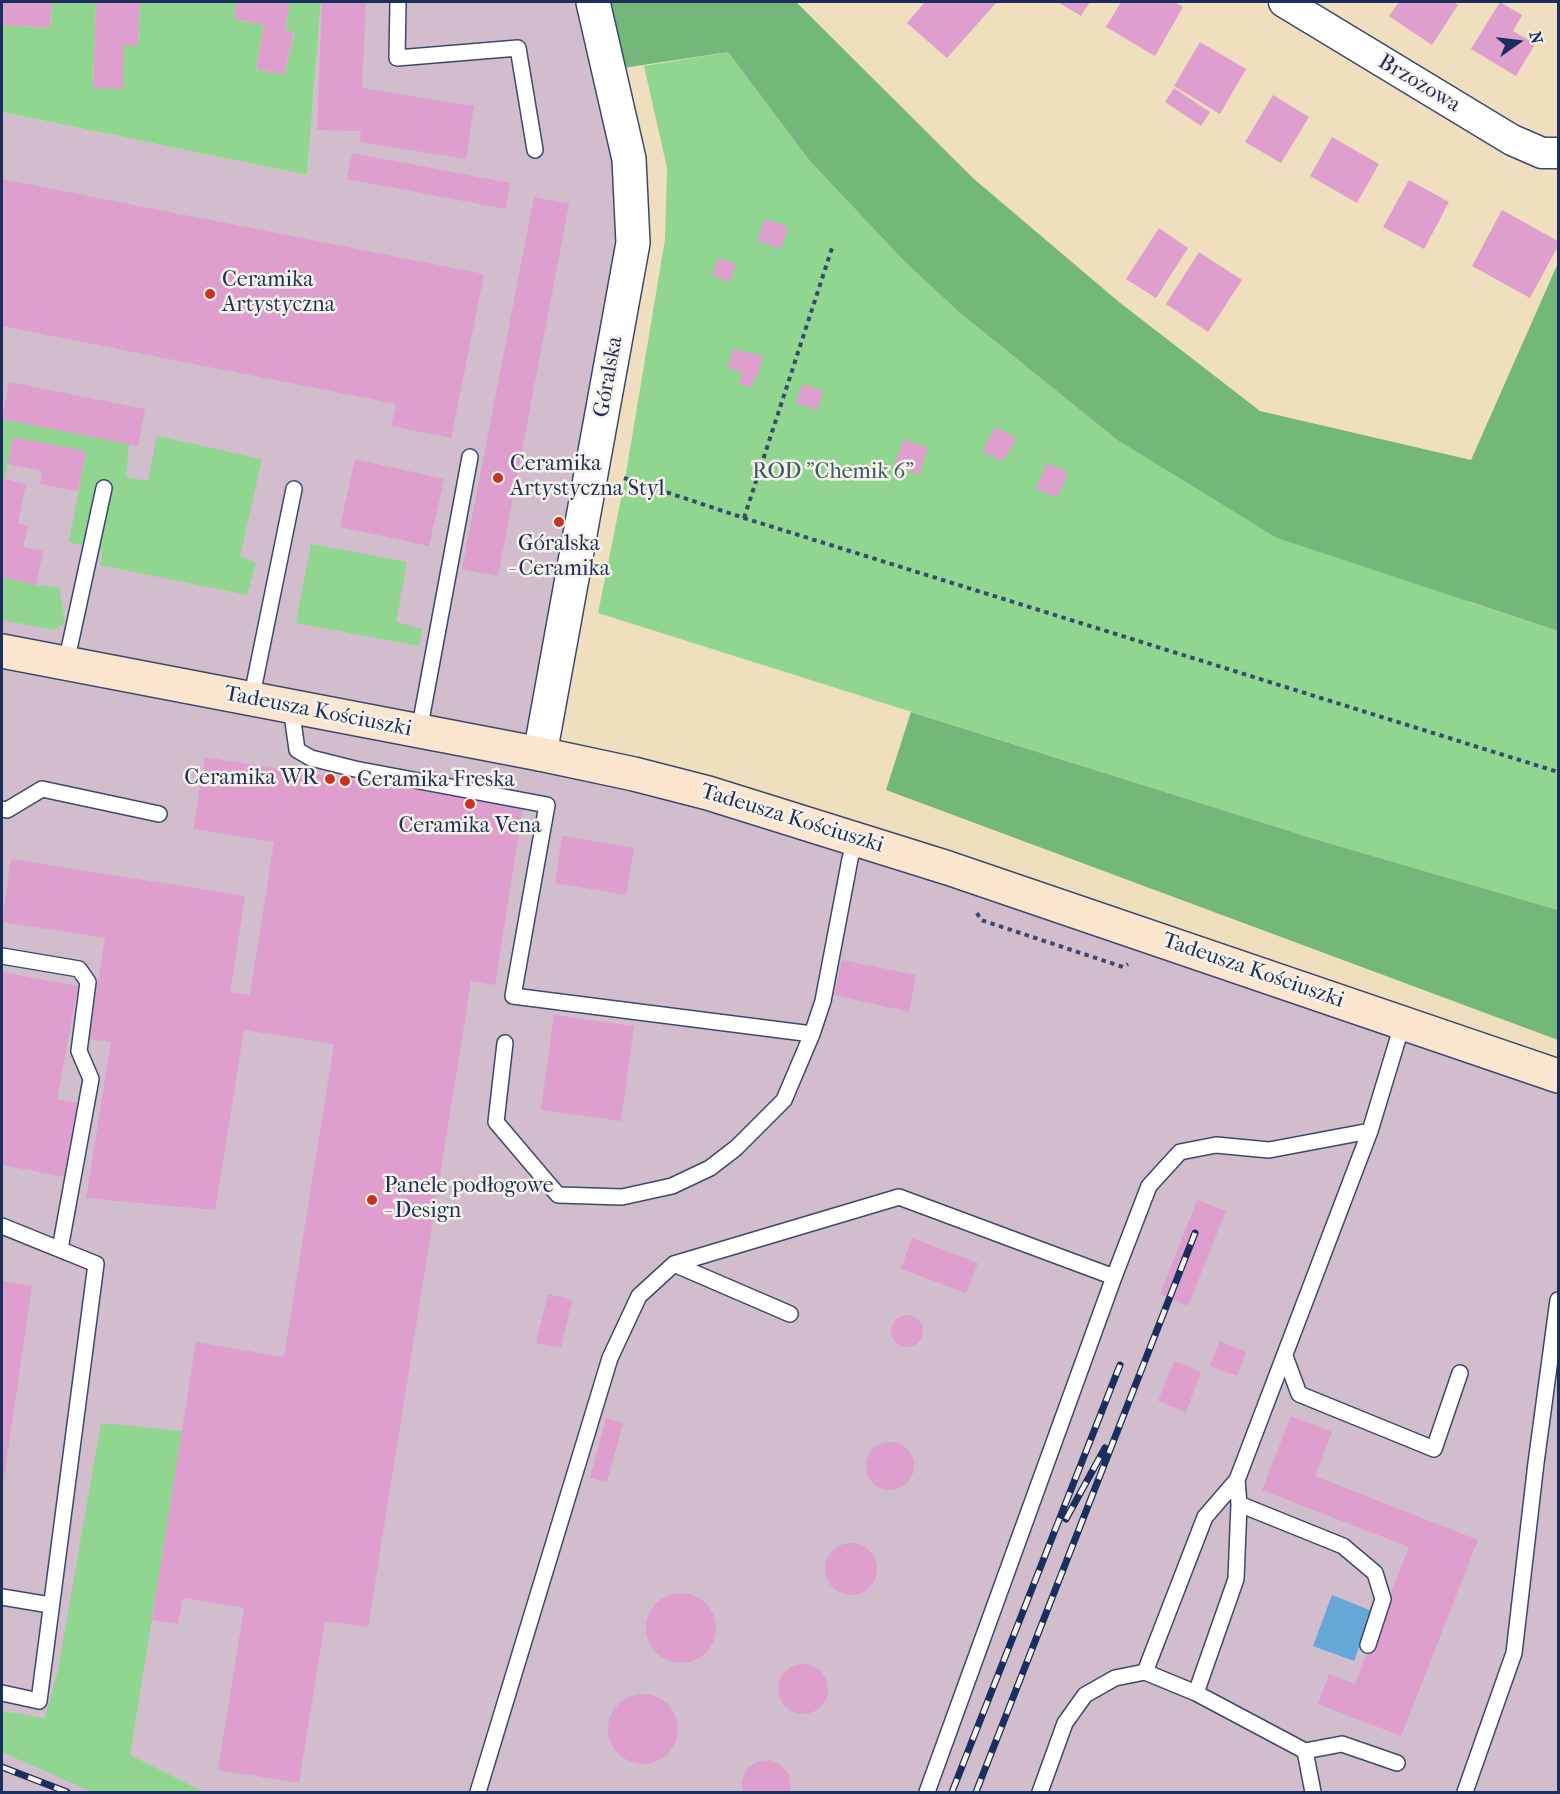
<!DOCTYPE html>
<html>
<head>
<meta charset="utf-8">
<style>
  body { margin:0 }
  #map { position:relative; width:1560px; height:1794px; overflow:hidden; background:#efdfbf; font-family:"IM FELL French Canon",serif }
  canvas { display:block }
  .frame { position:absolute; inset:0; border:3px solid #1b2f5e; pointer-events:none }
  .north { position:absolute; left:1488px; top:12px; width:60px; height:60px; -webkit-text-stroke:4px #f7f3e8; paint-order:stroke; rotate:76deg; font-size:16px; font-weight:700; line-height:24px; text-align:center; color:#1b2f5e }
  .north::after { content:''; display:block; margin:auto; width:21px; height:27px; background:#1b2f5e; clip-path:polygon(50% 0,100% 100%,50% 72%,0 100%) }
</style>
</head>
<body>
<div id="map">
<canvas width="1560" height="1794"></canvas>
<div class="frame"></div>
<div class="north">N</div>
</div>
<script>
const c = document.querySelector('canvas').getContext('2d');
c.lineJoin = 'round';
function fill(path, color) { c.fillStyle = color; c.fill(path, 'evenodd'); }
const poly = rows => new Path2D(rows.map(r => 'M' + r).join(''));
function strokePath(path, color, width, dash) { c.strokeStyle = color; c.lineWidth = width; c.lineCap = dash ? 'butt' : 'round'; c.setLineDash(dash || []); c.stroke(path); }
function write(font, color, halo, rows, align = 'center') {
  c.font = font + ' "IM FELL French Canon",serif'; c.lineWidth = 5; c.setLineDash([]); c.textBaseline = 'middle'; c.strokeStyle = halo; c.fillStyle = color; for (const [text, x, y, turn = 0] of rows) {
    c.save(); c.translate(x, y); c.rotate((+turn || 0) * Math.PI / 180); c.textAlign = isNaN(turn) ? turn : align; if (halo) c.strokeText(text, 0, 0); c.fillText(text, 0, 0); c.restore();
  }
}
const industrial = poly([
  [321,2,593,2,629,159,540,754,1558,1076,1558,1792,2,1792,2,112,307,175]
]);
const green = poly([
  [52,2,96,2,93,88,124,46,138,46,140,2,237,2,234,19,264,25,256,69,284,75,294,33,285,30,290,2,321,2,307,175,2,112,2,25,50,28],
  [728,52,809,160,904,261,960,313,1116,439,1472,603,1558,631,1558,910,1318,840,598,613,625,479,665,239,667,168,644,66],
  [2,419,129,444,126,477,148,481,157,436,262,459,240,556,256,563,247,595,100,565,103,550,69,542,86,452,13,437,2,492],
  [311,544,407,562,396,622,422,629,419,646,296,623],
  [2,577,36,585,59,588,65,622,54,630,2,620],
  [101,1423,182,1431,130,1755,200,1790,200,1792,92,1792,2,1752,2,1711,45,1718,58,1670]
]);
const forest = poly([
  [593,2,796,2,974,179,1119,302,1260,411,1471,460,1558,263,1558,631,1277,538,1116,439,960,313,904,261,809,160,728,52,610,70],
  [911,712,1318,840,1558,910,1558,1040,886,790]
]);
const water = poly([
  [1332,1595,1372,1611,1354,1661,1313,1646]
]);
const building = poly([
  [2,2,52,2,50,28,2,25],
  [96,2,140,2,138,46,124,46,123,89,93,88],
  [237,2,290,2,285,30,294,32,284,75,256,69,264,25,234,19],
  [322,2,366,2,362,88,474,106,466,159,360,142,361,131,317,130],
  [925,2,997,2,947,58,907,23],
  [1058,2,1090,2,1081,16],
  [1121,2,1174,2,1183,7,1155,56,1106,27],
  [1399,2,1453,2,1458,5,1432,45,1389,16],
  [1500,2,1522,15,1513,31,1535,44,1516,76,1471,49],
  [1200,42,1246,69,1220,114,1174,86],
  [1174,88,1210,112,1201,126,1165,102],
  [1273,95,1309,117,1281,163,1245,142],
  [1332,137,1379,164,1357,203,1310,176],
  [352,153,510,183,506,209,347,179],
  [2,179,484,274,451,438,391,426,396,404,2,326],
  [1409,180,1449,202,1424,249,1383,227],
  [534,197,569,204,498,576,462,569],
  [1502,210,1558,241,1558,246,1530,298,1472,266],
  [765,219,788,227,781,249,757,241],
  [1159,228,1188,248,1156,298,1126,279],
  [1199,252,1242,280,1208,332,1166,304],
  [718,258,736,264,730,282,712,275],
  [733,349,763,356,758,376,755,376,752,387,739,384,742,372,728,368],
  [9,382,145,409,138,446,2,419],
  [802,384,823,391,817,410,796,403],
  [995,427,1016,438,1003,462,982,451],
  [13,437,86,451,78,491,40,484,42,471,8,464],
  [904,439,928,448,919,475,894,466],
  [355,459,444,479,429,546,340,527],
  [1047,463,1068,472,1057,498,1036,489],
  [4,479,26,484,18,523,28,526,23,547,43,551,36,585,2,577,2,492],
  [205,757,523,807,495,985,471,981,368,1627,325,1621,299,1783,218,1770,244,1608,183,1598,178,1624,152,1620,196,1342,284,1357,334,1044,244,1030,215,1210,86,1198,111,1042,89,1039,105,938,2,922,11,859,245,896,230,992,250,995,274,842,193,829],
  [562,836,634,848,626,895,555,883],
  [842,960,916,975,909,1012,834,995],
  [2,972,78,986,57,1099,78,1103,65,1177,2,1165],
  [554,1015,634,1026,621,1121,541,1110],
  [1197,1200,1226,1211,1188,1306,1160,1294],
  [912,1238,978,1263,966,1293,901,1269],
  [2,1281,32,1286,3,1484,2,1483],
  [548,1294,572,1300,561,1348,536,1343],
  '891 1331a16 16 0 1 1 32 0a16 16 0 1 1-32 0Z',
  [1220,1341,1246,1352,1237,1376,1210,1366],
  [1174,1361,1201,1372,1186,1412,1158,1401],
  [1291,1416,1332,1432,1315,1476,1478,1540,1401,1736,1318,1704,1329,1674,1355,1684,1409,1547,1262,1490],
  [606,1418,623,1423,607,1482,590,1478],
  '866 1466a24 24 0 1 1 48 0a24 24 0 1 1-48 0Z',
  '825 1569a26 26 0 1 1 52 0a26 26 0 1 1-52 0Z',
  '646 1628a35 35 0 1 1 70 0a35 35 0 1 1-70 0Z',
  '778 1689a25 25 0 1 1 50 0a25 25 0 1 1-50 0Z',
  '608 1729a35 35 0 1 1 70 0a35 35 0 1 1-70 0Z',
  [769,1760,781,1765,789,1775,791,1787,789,1792,743,1792,742,1782,746,1770,756,1762]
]);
const path = poly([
  [624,478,744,518,1558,772],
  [744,518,833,245],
  [977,913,981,920,1123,967,1128,964]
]);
const service = poly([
  [398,2,397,58,518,48,535,150],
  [66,663,104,488],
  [251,700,294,489],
  [291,707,297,750,311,758,355,769,547,805,513,996,812,1034],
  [419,731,470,457],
  [2,809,7,810,42,789,159,814],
  [2,956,79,969,88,982,79,1051,91,1079,60,1249],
  [505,1043,496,1122,558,1195,622,1197,672,1186,710,1168,736,1148,784,1100,812,1034,823,1001,850,859,856,838],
  [2,1226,96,1264,39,1701,2,1693],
  [674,1264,790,1314],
  [1285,1356,1299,1394,1434,1449,1460,1373],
  [1239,1504,1343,1546,1375,1573,1383,1599,1368,1645],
  [2,1597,50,1605],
  [1145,1672,1205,1517,1237,1480],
  [1305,1751,1342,1744,1397,1763],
  [478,1792,610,1358,639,1296,674,1264,899,1197,1114,1277],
  [927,1792,1114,1277,1149,1186,1180,1152,1216,1145,1269,1150,1370,1131],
  [1040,1792,1065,1723,1085,1695,1115,1678,1145,1672,1196,1693],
  [1313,1792,1305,1751,1196,1693,1236,1579,1239,1504,1237,1480,1370,1131,1403,1022],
  [1465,1792,1514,1653,1536,1463,1558,1300]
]);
const minor = poly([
  [1284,2,1512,140,1542,153,1558,153]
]);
const tertiary = poly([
  [540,754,633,243,629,159,593,2]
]);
const secondary = poly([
  [2,651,540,754,634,774,708,793,948,868,1558,1076]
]);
const rail = poly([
  [1066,1519,1105,1448],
  [2,1767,67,1792],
  [952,1792,1120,1365],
  [976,1792,1195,1233]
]);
const markers = [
  [210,294,6,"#c8321e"],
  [498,478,6,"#c8321e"],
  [559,522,6,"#c8321e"],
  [330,779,6,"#c8321e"],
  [345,781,6,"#c8321e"],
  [470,804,6,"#c8321e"],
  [372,1200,6,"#c8321e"]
];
const streetNames = [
  ["Brzozowa",1419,84,31],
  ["Góralska",609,377,-80],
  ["Tadeusza Kościuszki",318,712,11],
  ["Tadeusza Kościuszki",792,819,17],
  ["Tadeusza Kościuszki",1253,971,19]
];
const poiNames = [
  ["Ceramika",222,281],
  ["Artystyczna",222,306],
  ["Ceramika",510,465],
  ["Artystyczna Styl",510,490],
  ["Góralska",559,545,"center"],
  ["- Ceramika",559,570,"center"],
  ["Ceramika WR",318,779,"right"],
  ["Ceramika Freska",357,781],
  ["Ceramika Vena",470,827,"center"],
  ["Panele podłogowe",384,1187],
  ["- Design",384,1212]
];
const parkNames = [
  ["ROD \"Chemik 6\"",833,473]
];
fill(industrial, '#d1bdcb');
fill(green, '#91d690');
fill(forest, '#74b77a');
fill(water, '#65a7d9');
fill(building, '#de9ece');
strokePath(service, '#3b496d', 18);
strokePath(minor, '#3b496d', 33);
strokePath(tertiary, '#3b496d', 36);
strokePath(secondary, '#3b496d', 36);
strokePath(path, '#3b496d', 4, [4.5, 4.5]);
strokePath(service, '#fff', 15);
strokePath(minor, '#fff', 30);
strokePath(tertiary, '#fff', 33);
strokePath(secondary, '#fce5cf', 33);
strokePath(rail, '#1b2f5e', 7);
strokePath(rail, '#f7f3e8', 4.5, [14]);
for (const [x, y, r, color] of markers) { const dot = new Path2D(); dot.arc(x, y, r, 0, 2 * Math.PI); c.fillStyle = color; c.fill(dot); strokePath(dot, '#f7f3e8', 2); }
write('22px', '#1b2f5e', '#f7f3e8', streetNames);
write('22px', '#1b2f5e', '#f7f3e8', poiNames, 'left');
write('22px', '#38596a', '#f7f3e8', parkNames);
</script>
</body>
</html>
